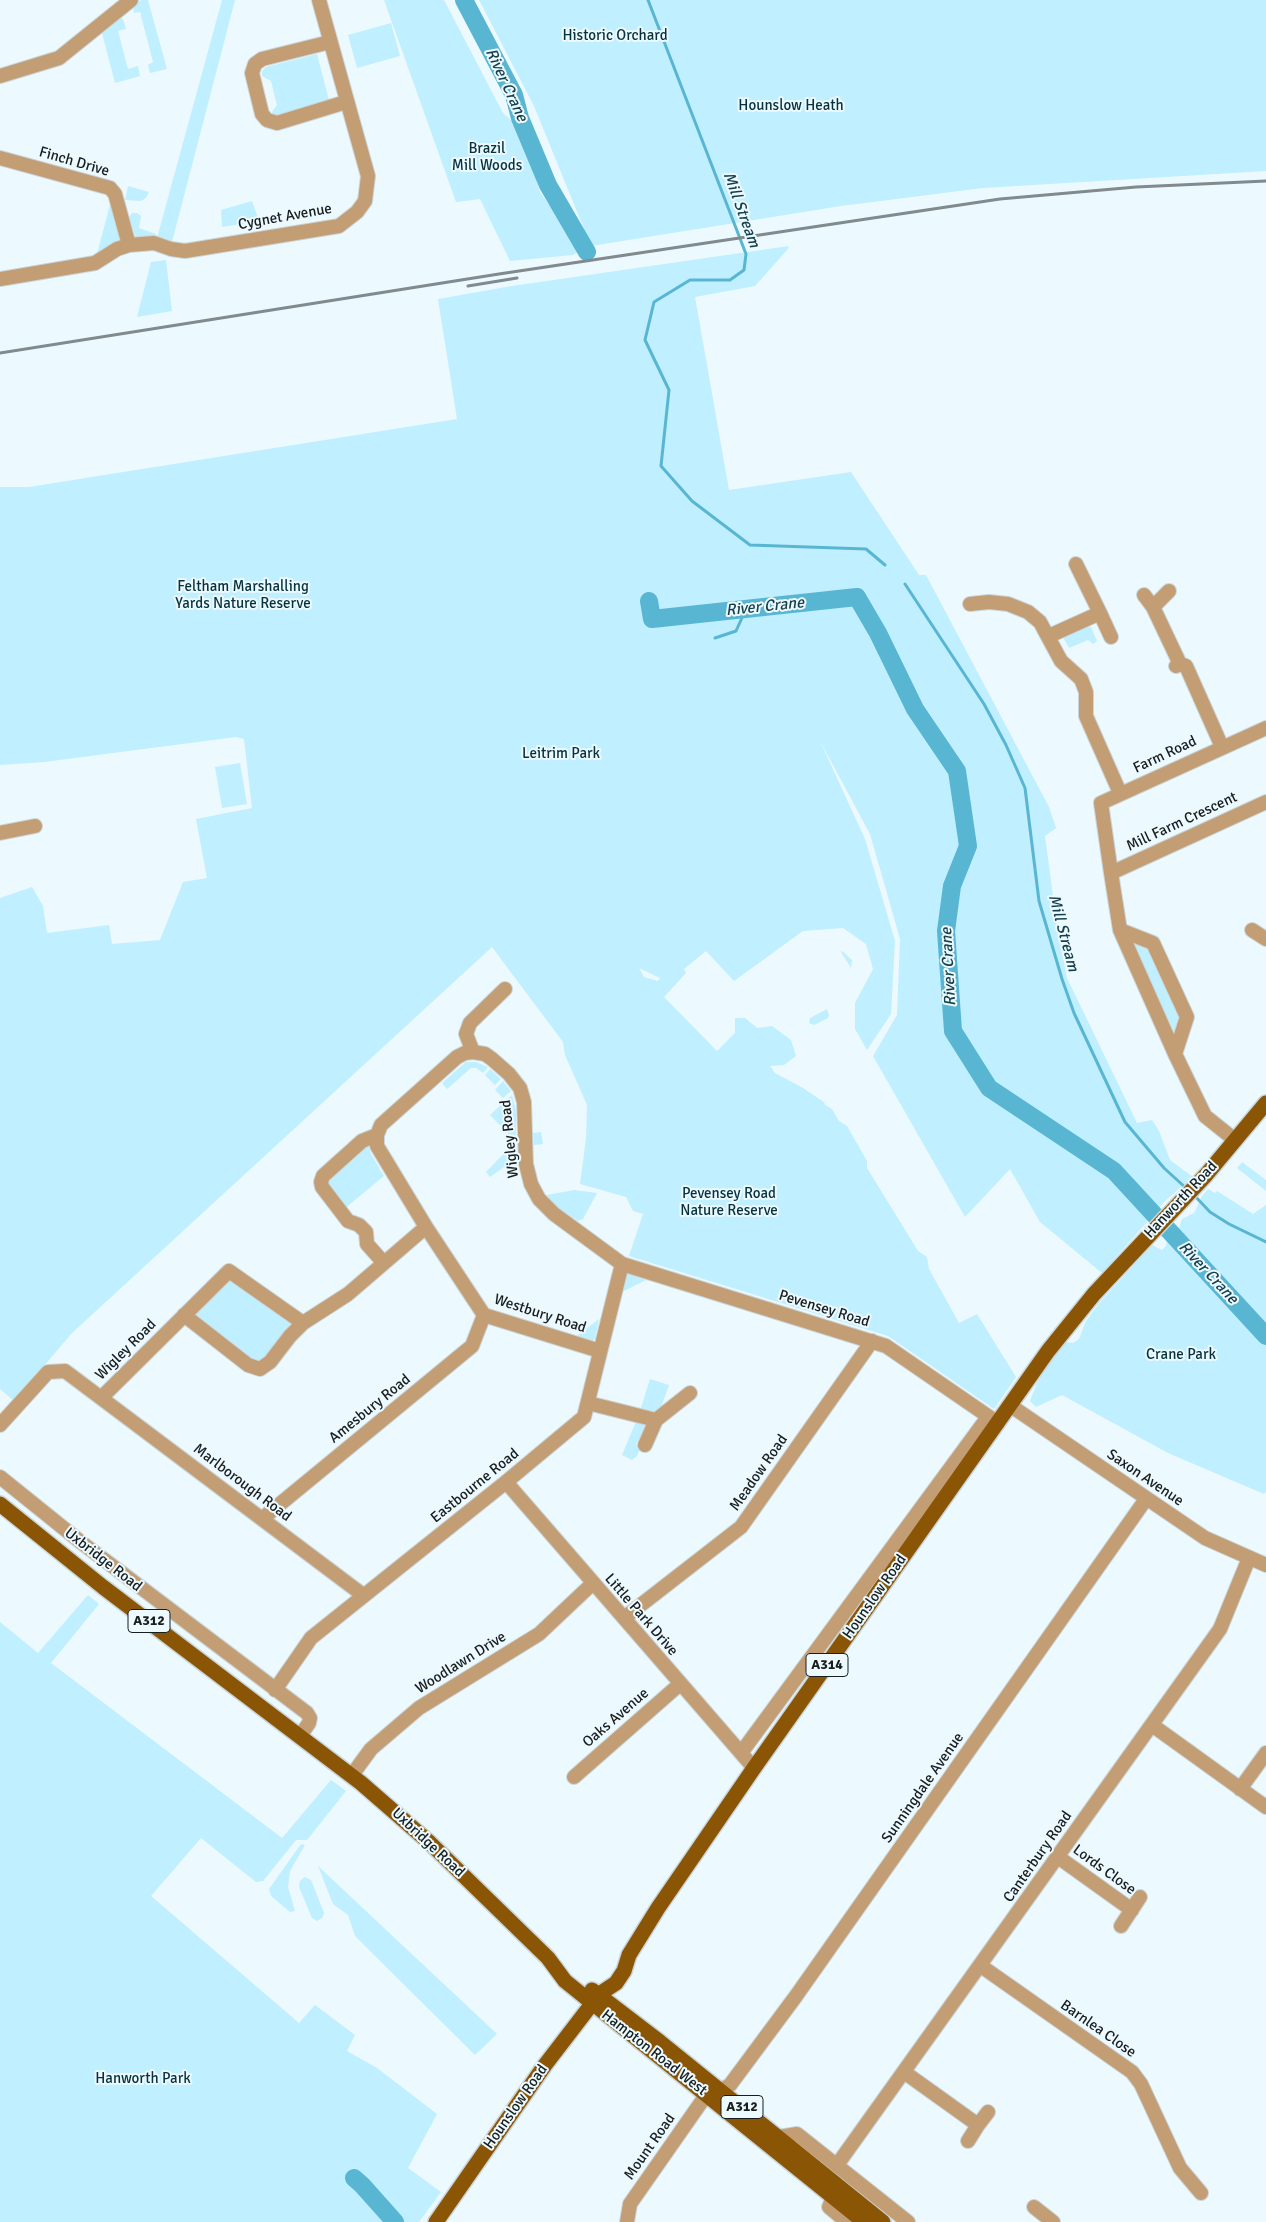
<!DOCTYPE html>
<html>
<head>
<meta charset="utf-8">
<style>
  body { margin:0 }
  canvas { display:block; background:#ecf9fe }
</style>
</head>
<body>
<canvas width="1266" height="2222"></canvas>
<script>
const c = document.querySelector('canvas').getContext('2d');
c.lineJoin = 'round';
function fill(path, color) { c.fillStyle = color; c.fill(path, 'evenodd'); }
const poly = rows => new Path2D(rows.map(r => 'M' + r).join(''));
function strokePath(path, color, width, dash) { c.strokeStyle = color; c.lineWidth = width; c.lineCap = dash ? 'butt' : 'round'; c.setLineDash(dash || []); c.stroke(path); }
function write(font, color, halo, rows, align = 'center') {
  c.font = font + ' Signika,sans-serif'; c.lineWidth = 4; c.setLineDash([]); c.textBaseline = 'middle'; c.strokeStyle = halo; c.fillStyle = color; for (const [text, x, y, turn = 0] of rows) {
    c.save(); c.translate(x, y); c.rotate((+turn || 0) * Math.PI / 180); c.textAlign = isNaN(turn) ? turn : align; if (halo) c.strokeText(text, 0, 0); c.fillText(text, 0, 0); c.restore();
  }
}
const green = poly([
  [141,0,148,0,167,69,150,73,148,65,153,62,140,12,134,13,133,5],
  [222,0,235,0,172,242,157,238],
  [384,0,444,0,503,113,522,130,540,192,581,250,573,255,510,261,480,199,456,202],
  [479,0,1266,0,1266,171,983,188,841,206,591,246,534,106],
  [120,18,123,19,126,29,118,31,128,69,138,66,140,76,115,83,102,33],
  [391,23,400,56,357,68,348,35],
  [317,54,330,104,274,117,272,112,277,105,271,81,262,76,262,71,266,67],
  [128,186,149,192,146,198,141,201,125,200],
  [111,201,121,240,97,254],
  [252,201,259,221,222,227,221,210],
  [132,213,137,213,141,216,139,228,156,234,154,239,136,238,129,217],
  [789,246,787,250,755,286,695,297,729,490,851,472,919,575,926,575,1049,807,1056,828,1045,836,1057,926,1067,978,1137,1123,1152,1120,1159,1131,1170,1160,1193,1177,1167,1199,1102,1273,1040,1222,1010,1169,965,1217,873,1056,897,1015,900,939,870,834,820,741,865,839,895,941,891,1014,867,1050,855,1029,855,1003,873,969,866,944,843,928,803,931,734,981,706,951,684,969,686,973,664,997,717,1051,735,1033,735,1018,745,1018,757,1028,772,1026,791,1040,796,1056,784,1065,770,1066,775,1073,803,1088,825,1103,824,1104,832,1109,839,1121,847,1126,867,1161,867,1168,918,1251,927,1257,929,1269,959,1323,977,1314,1016,1377,994,1409,888,1336,629,1256,643,1214,633,1211,626,1197,580,1184,586,1138,587,1105,565,1055,563,1042,492,947,72,1333,14,1401,0,1389,0,898,32,887,43,906,47,933,109,925,112,944,160,940,183,882,207,878,196,819,252,808,244,739,236,737,44,762,0,765,0,487,29,487,457,419,438,299,512,286],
  [639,968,660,978,658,981,644,977],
  [166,260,172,311,137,317,151,262],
  [1087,626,1091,627,1097,641,1093,644,1088,640,1069,648,1064,639,1065,636],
  [240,763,247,804,222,808,215,767],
  [1132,940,1149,947,1182,1016,1175,1035],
  [842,951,852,960,851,968,841,952],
  [827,1009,829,1015,828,1018,814,1025,809,1023,810,1018],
  [466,1062,476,1062,488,1067,483,1073,476,1068,471,1068,447,1089,442,1083],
  [490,1069,501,1079,495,1085,485,1075],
  [503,1081,511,1091,503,1098,495,1090],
  [512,1095,516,1110,516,1140,515,1141,490,1115],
  [541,1132,543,1144,534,1145,533,1133],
  [513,1144,517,1146,518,1166,510,1166,507,1169,504,1167,490,1177,486,1172],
  [362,1145,368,1145,371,1154,384,1176,344,1209,324,1186,327,1177],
  [1242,1162,1266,1180,1266,1191,1237,1168],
  [1208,1189,1215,1193,1217,1191,1253,1214,1266,1205,1266,1492,1264,1494,1168,1453,1062,1395,1036,1407,1030,1401,1037,1383,1049,1362,1065,1342,1073,1343,1079,1339,1086,1321,1100,1302,1152,1245,1162,1250,1166,1246,1167,1241,1177,1234,1182,1219,1194,1213,1202,1196],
  [574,1190,597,1193,583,1219,578,1221,559,1209,552,1203,547,1195],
  [626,1273,646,1280,620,1293],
  [231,1281,236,1282,290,1318,290,1329,267,1357,261,1362,250,1360,196,1317,196,1309,224,1282],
  [599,1319,595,1339,591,1341,579,1338,578,1335],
  [650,1379,669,1385,659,1413,640,1411],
  [637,1419,645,1423,645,1428,636,1444,640,1448,637,1456,632,1460,622,1455],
  [88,1595,99,1604,51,1663,282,1838,331,1780,346,1791,307,1840,296,1840,263,1881,256,1882,201,1838,151,1896,299,2023,315,2005,355,2035,347,2051,377,2068,437,2114,408,2168,441,2192,419,2222,0,2222,0,1622,38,1653],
  [301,1844,305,1845,290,1871,288,1887,295,1911,290,1912,271,1896,269,1889],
  [318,1866,497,2034,475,2055,355,1936,348,1915,333,1904],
  [305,1877,311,1880,324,1913,322,1918,317,1921,312,1918,299,1887,300,1881]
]);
const stream = poly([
  [648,0,746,254,744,270,730,280,690,280,654,302,645,340,669,390,661,466,692,501,750,545,866,549,885,565],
  [905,584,984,704,1006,745,1025,788,1039,901,1062,979,1074,1013,1125,1122,1164,1168,1187,1189],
  [715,638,736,631,746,609],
  [1194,1195,1210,1212,1229,1224,1266,1242]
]);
const river = poly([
  [464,0,514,95,520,118,548,185,587,252],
  [649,601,652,619,857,597,878,633,915,709,957,771,968,846,952,886,946,931,953,1031,989,1088,1114,1171,1266,1336],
  [354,2178,362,2185,395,2222]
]);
const minor = poly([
  [330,42,262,59,255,64,252,73,262,114,267,120,277,123,346,102],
  [0,76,59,58,131,0],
  [0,158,110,188,115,194,129,245],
  [0,279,95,263,117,249,129,245,154,243,171,249,185,251,339,226,357,212,365,201,368,176,319,0],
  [1076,564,1100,613],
  [1169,591,1153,607,1180,664],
  [1144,595,1153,607],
  [970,604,989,602,1008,604,1028,612,1040,622,1061,661,1081,679,1086,692,1086,716,1120,793],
  [1049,636,1100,613,1111,637],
  [1176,666,1180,664,1186,666,1222,747],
  [0,833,35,826],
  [1111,873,1101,803,1266,728],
  [1120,930,1153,943,1187,1017,1175,1054],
  [1252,930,1266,939],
  [473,1052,466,1034,470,1023,505,989],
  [377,1135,362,1141,323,1176,321,1182,322,1187,348,1221,359,1225,366,1232,367,1244,383,1262],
  [1235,1140,1205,1116,1175,1054,1120,930,1111,873,1266,802],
  [426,1227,484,1315,600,1351],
  [184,1315,248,1365,260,1369,270,1362,290,1336,303,1323],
  [101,1398,363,1595],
  [588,1403,656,1420,690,1393],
  [1011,1406,1205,1538,1266,1565],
  [0,1425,48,1372,65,1371,101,1398,229,1271,303,1323,348,1294,426,1227,377,1146,377,1135,381,1125,457,1057,465,1053,473,1052,485,1054,492,1059,509,1074,520,1088,524,1102,526,1164,531,1184,539,1199,554,1214,622,1264,886,1346,998,1423],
  [645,1445,656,1420],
  [0,1477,82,1543,307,1713,310,1718,309,1723,300,1736],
  [506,1482,754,1768],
  [263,1518,472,1346,484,1315],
  [624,1618,741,1527,872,1341],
  [275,1690,311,1638,506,1482,584,1417,622,1264],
  [1152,1725,1266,1807],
  [741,1753,988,1417],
  [352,1775,371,1749,419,1708,539,1634,592,1584],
  [574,1777,680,1684],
  [1240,1789,1266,1753],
  [1058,1857,1132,1910],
  [1121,1926,1140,1897],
  [981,1966,1132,2072,1141,2084,1180,2168,1201,2193],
  [904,2072,978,2125,988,2112],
  [779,2137,797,2134,908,2222],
  [968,2141,978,2125],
  [837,2165,1220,1629,1249,1558],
  [840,2188,833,2197,829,2207,847,2222],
  [1034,2207,1053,2222],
  [627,2222,630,2204,702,2101,730,2085,796,1996,1146,1499]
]);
const major = poly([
  [0,1504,103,1587,361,1783,430,1843,548,1958,565,1981,864,2222],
  [592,1990,660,2042,883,2222],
  [598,1995,616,1983,624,1971,629,1955,658,1908,754,1768,1048,1351,1094,1294,1206,1175,1266,1103],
  [436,2222,545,2065,598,1996]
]);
const rail = poly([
  [468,286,517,278],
  [0,353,499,274,1000,199,1136,187,1266,181]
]);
const shields = [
  [149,1621,42],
  [827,1665,42],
  [742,2107,42]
];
const shieldNames = [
  ["A312",149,1621],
  ["A314",827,1665],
  ["A312",742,2107]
];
const parkNames = [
  ["Historic Orchard",615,36],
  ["Hounslow Heath",791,106],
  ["Brazil",487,149],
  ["Mill Woods",487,166],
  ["Feltham Marshalling",243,587],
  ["Yards Nature Reserve",243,604],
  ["Leitrim Park",561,754],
  ["Pevensey Road",729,1194],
  ["Nature Reserve",729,1211],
  ["Crane Park",1181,1355],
  ["Hanworth Park",143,2079]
];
const streetNames = [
  ["Finch Drive",74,162,16],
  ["Cygnet Avenue",285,217,-10],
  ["Farm Road",1165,755,-25],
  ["Mill Farm Crescent",1182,822,-25],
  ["Wigley Road",510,1139,-96],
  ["Hanworth Road",1181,1200,-47],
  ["Pevensey Road",824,1309,17],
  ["Westbury Road",540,1314,18],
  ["Wigley Road",126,1350,-45],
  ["Amesbury Road",370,1409,-39],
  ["Meadow Road",759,1473,-55],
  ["Saxon Avenue",1145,1478,34],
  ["Marlborough Road",242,1483,37],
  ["Eastbourne Road",475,1486,-39],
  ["Uxbridge Road",103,1560,38],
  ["Hounslow Road",875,1597,-55],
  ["Little Park Drive",641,1615,49],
  ["Woodlawn Drive",461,1663,-32],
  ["Oaks Avenue",616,1718,-41],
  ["Sunningdale Avenue",923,1788,-55],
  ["Uxbridge Road",428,1843,43],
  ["Canterbury Road",1038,1857,-55],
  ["Lords Close",1104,1870,36],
  ["Barnlea Close",1098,2029,35],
  ["Hampton Road West",654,2053,38],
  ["Hounslow Road",516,2107,-55],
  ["Mount Road",650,2147,-55]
];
const waterNames = [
  ["River Crane",506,85,65],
  ["Mill Stream",741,210,70],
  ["River Crane",765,607,-6],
  ["Mill Stream",1063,933,75],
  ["River Crane",949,967,-93],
  ["River Crane",1208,1273,47]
];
fill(green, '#c0efff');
strokePath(stream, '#58b6d2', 3);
strokePath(river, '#58b6d2', 18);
strokePath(minor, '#cad6da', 16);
strokePath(major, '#cad6da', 18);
strokePath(minor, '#c39e75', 14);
strokePath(major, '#8a5606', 15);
strokePath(rail, '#818a8d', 3);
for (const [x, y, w] of shields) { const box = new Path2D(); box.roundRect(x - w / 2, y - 11.5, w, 23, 4); c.fillStyle = '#ecf9fe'; c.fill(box); strokePath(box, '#181d1e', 1); }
write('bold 14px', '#181d1e', null, shieldNames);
write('15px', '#04323e', '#ecf9fe', parkNames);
write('15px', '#181d1e', '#ecf9fe', streetNames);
write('italic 16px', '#143f4b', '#ecf9fe', waterNames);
</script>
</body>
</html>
